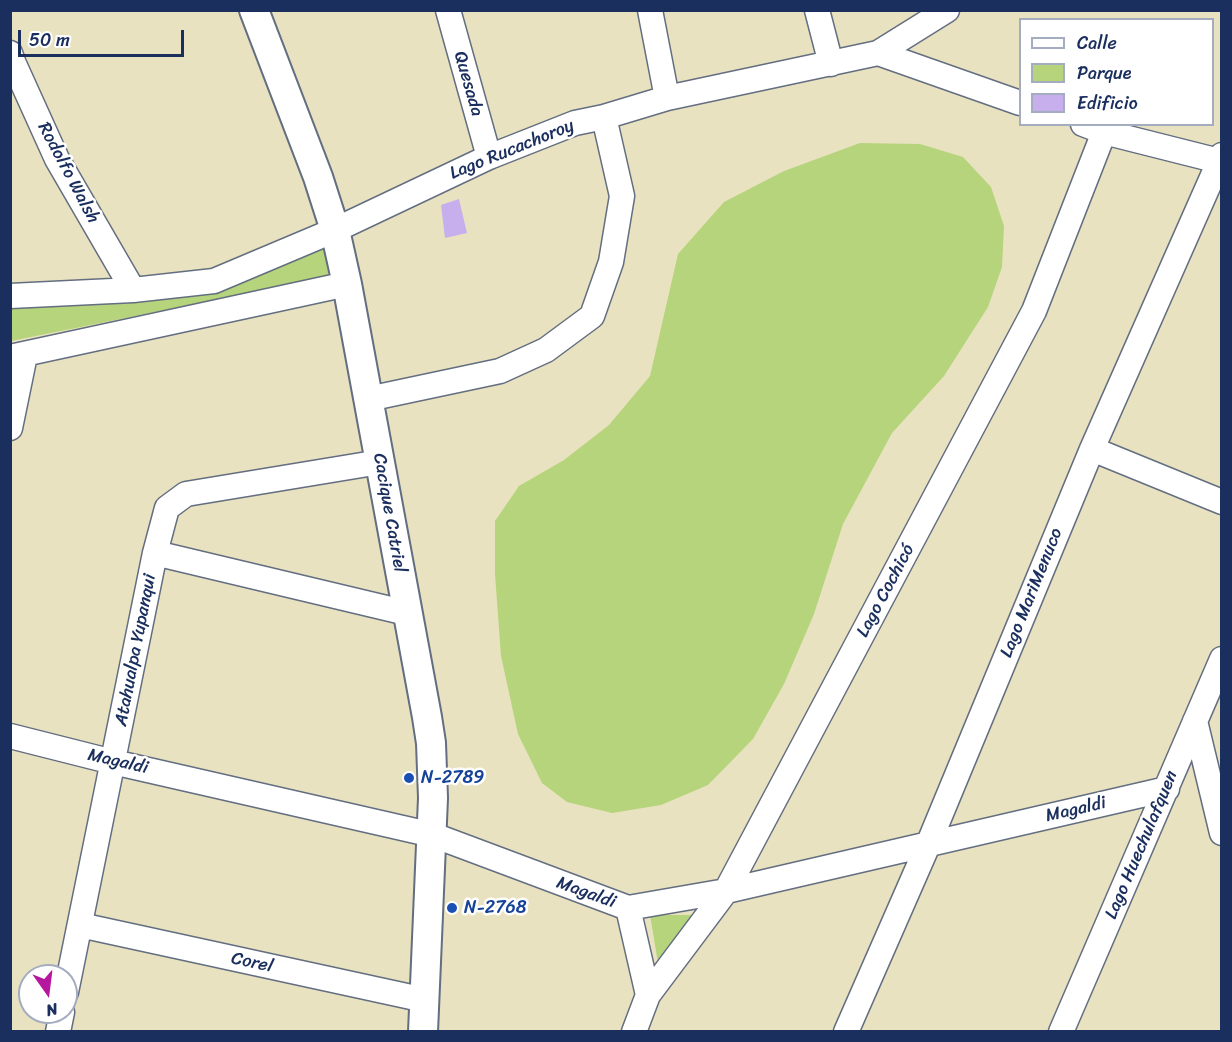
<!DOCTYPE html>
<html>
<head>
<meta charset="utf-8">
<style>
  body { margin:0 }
  #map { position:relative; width:1232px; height:1042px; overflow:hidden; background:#e9e2c0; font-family:Sriracha,sans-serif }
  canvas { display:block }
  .frame { position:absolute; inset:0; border:12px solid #1b2f5e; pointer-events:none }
  .legend { position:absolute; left:1019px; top:18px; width:195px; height:108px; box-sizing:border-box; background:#fff; border:2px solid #a4acbf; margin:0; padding:8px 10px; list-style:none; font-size:18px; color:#1b2f5e }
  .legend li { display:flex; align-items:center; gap:12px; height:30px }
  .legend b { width:30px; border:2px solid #a4acbf }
  .north { position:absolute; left:18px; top:964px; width:60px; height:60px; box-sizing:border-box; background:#fff; border:2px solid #a4acbf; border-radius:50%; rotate:166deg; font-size:16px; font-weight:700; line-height:24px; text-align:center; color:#1b2f5e }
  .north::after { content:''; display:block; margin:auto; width:21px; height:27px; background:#b5179e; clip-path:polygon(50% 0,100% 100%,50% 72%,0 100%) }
  .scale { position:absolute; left:18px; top:30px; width:166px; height:27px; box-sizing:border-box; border:3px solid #1b2f5e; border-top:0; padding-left:8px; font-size:18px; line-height:21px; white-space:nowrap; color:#1b2f5e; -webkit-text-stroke:4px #fff; paint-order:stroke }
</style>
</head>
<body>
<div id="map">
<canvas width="1232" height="1042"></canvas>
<div class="frame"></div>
<ul class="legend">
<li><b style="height:8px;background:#fff"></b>Calle</li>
<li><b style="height:16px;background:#b5d47b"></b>Parque</li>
<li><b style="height:16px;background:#c7aeec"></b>Edificio</li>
</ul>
<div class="north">N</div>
<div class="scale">50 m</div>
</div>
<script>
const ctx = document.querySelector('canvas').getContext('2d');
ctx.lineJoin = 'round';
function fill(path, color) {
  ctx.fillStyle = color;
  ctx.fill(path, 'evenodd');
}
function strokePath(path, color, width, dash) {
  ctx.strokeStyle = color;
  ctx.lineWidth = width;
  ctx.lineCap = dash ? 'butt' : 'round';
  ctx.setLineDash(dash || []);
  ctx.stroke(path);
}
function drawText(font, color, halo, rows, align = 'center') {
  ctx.font = font + ' Sriracha,sans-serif';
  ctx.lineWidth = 5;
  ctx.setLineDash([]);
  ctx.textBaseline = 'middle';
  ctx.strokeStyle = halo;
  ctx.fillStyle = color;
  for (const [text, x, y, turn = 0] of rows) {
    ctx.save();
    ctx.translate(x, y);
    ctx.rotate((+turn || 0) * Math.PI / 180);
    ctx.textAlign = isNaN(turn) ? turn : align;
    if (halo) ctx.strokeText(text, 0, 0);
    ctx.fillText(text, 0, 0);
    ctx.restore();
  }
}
fill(new Path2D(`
  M860,143L920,144L963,157L991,187L1004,226L1002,267L988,307L944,376L892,433L843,524L814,614L784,684L753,739L708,785L661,805L612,813L567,802L542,783L518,734L501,656L495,574V521L519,486L564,460L609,425L650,376L678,254L724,202L784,171Z
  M323,245L329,277L11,341V306L206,293Z
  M650,915H693L658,963Z`), '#b5d47b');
fill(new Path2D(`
  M459,199L467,233L445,238L441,205Z`), '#c7aeec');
const minor = new Path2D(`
  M448,10L489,157
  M650,10L667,98
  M817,10L831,64
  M10,53L14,64L57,159L133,290
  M878,53L947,10
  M1083,124L1104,132L1219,161
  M10,296L133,290L214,281L335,230L489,157L575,123L604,117L667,98L878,53L1020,103
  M10,357L347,284
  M368,399L500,371L546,350L592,316L611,262L622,196L604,117
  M10,428L25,355
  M1092,449L1222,502
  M155,553L407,613
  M1195,721L1222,833
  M10,736L113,762L433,835L628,908L726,891L1167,789
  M628,908L648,995
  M80,925L425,1000
  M66,992L155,553L167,508L186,494L380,462
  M58,1032L62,1012
  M634,1032L648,995L726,891L1034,311L1104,132
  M846,1032L928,845L1092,449L1222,155
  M1061,1032L1222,659`);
const tertiary = new Path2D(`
  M254,10L318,177L335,230L347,284L427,717L431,743L433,798L423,1032`);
strokePath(minor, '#636e80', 27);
strokePath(tertiary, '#636e80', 32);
strokePath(minor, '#fff', 24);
strokePath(tertiary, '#fff', 28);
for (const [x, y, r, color] of [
  [409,778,6,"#1a4fb4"],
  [452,908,6,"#1a4fb4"]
]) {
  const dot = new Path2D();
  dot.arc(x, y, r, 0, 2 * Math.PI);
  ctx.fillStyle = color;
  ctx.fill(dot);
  strokePath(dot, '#fff', 2);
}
drawText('18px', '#1b2f5e', '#fff', [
  ["Quesada",468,84,74],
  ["Lago Rucachoroy",512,150,-22],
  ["Rodolfo Walsh",68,173,62],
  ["Cacique Catriel",389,513,80],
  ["Lago Cochicó",886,591,-62],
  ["Lago MariMenuco",1032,593,-68],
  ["Atahualpa Yupanqui",136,650,-79],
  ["Magaldi",118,762,13],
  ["Magaldi",1076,810,-13],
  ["Lago Huechulafquen",1142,845,-67],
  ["Magaldi",586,893,20],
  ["Corel",252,963,12]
]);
drawText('18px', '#164399', '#fff', [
  ["N-2789",421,778],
  ["N-2768",464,908]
], 'left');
</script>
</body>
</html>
